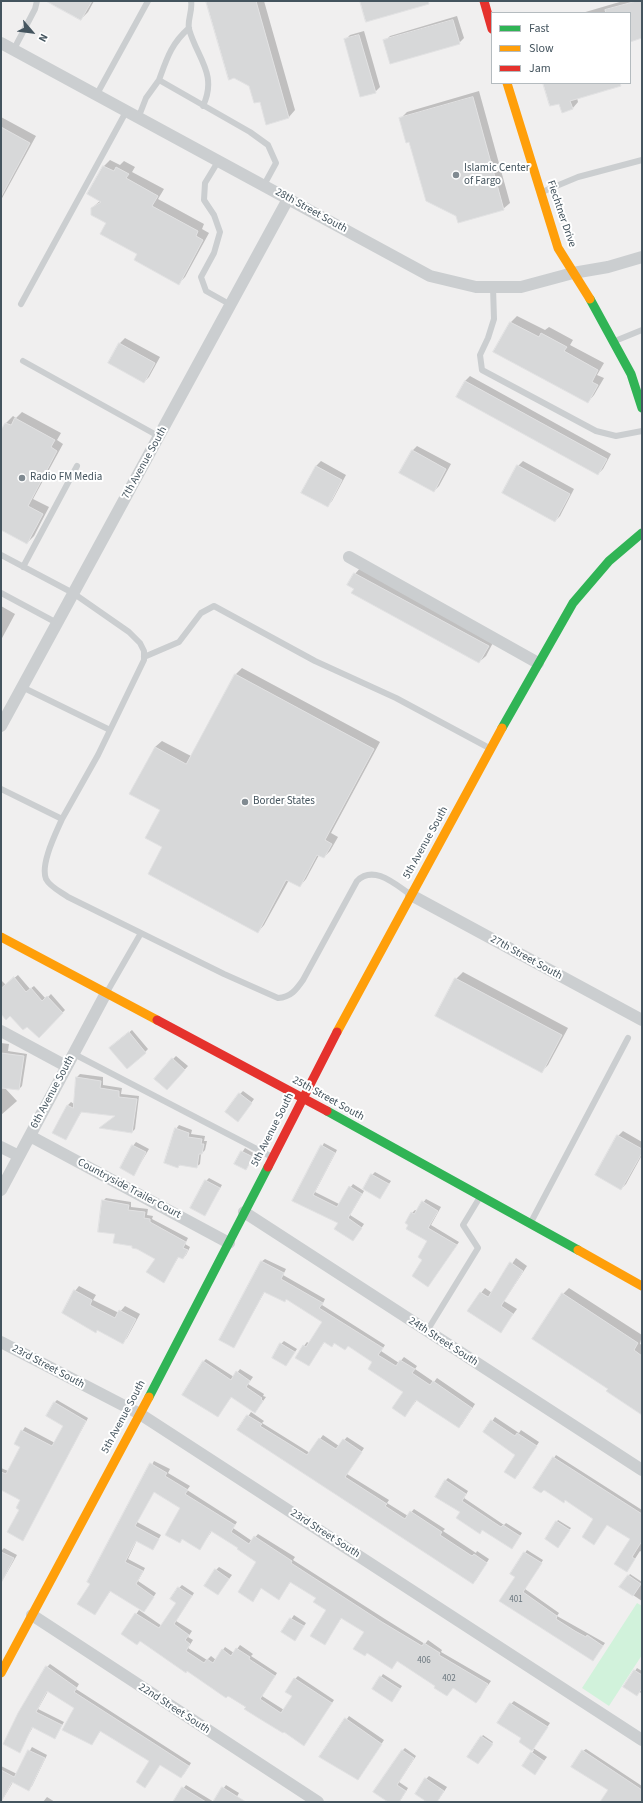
<!DOCTYPE html>
<html>
<head>
<meta charset="utf-8">
<style>
  body { margin:0 }
  #map { position:relative; width:643px; height:1803px; overflow:hidden; background:#f0efef; font-family:"Source Sans 3",sans-serif }
  canvas { display:block }
  .frame { position:absolute; inset:0; border:2px solid #44545e; pointer-events:none }
  .legend { position:absolute; left:491px; top:12px; width:140px; height:72px; box-sizing:border-box; background:#fff; border:1px solid #b4bbbf; margin:0; padding:5px 7px; list-style:none; font-size:12px; color:#44545e }
  .legend li { display:flex; align-items:center; gap:8px; height:20px }
  .legend b { width:20px; border:1px solid #b4bbbf }
  .north { position:absolute; left:12px; top:12px; width:40px; height:40px; -webkit-text-stroke:3px #fff; paint-order:stroke; rotate:118deg; font-size:11px; font-weight:700; line-height:16px; text-align:center; color:#44545e }
  .north::after { content:''; display:block; margin:auto; width:14px; height:18px; background:#44545e; clip-path:polygon(50% 0,100% 100%,50% 72%,0 100%) }
</style>
</head>
<body>
<div id="map">
<canvas width="643" height="1803"></canvas>
<div class="frame"></div>
<ul class="legend">
<li><b style="height:5px;background:#30b455"></b>Fast</li>
<li><b style="height:5px;background:#ff9f0a"></b>Slow</li>
<li><b style="height:5px;background:#e5322d"></b>Jam</li>
</ul>
<div class="north">N</div>
</div>
<script>
const ctx = document.querySelector('canvas').getContext('2d');
ctx.lineJoin = 'round';
function fill(path, color) {
  ctx.fillStyle = color;
  ctx.fill(path, 'evenodd');
}
function strokePath(path, color, width, dash) {
  ctx.strokeStyle = color;
  ctx.lineWidth = width;
  ctx.lineCap = dash ? 'butt' : 'round';
  ctx.setLineDash(dash || []);
  ctx.stroke(path);
}
function drawText(font, color, halo, rows, align = 'center') {
  ctx.font = font + ' "Source Sans 3",sans-serif';
  ctx.lineWidth = 4;
  ctx.setLineDash([]);
  ctx.textBaseline = 'middle';
  ctx.strokeStyle = halo;
  ctx.fillStyle = color;
  for (const [text, x, y, turn = 0] of rows) {
    ctx.save();
    ctx.translate(x, y);
    ctx.rotate((+turn || 0) * Math.PI / 180);
    ctx.textAlign = isNaN(turn) ? turn : align;
    if (halo) ctx.strokeText(text, 0, 0);
    ctx.fillText(text, 0, 0);
    ctx.restore();
  }
}
fill(new Path2D(`
  M637,1603L642,1606V1655L609,1706L582,1688Z`), '#d1f2db');
fill(new Path2D(`
  M48,1H94L88,12L81,19Z
  M207,1H264L295,110L289,117L261,100L250,86Z
  M623,1H642V37L630,41V13H582Z
  M457,16L464,38L459,43L385,41L390,36Z
  M364,31L380,87L375,92L345,40L350,35Z
  M543,83H616L577,98L578,102L572,109L560,103Z
  M479,91L510,203L503,209L410,141L400,119L407,112Z
  M1,117L36,136L1,200Z
  M110,160L120,165L124,161L135,167L132,172L164,189L158,199L204,224L202,229L209,233L185,277L179,283L139,254L92,208L101,200L89,194L104,166Z
  M517,316L545,330L549,327L573,340L570,345L604,363L597,375L604,378L594,395L588,402L495,351L511,322Z
  M125,338L160,357L149,377L144,382L109,363L120,343Z
  M470,376L611,454L603,469L598,474L465,381Z
  M22,412L61,433L57,440L63,444L33,499L49,507L34,536L27,543L1,529V432L6,423L13,416L16,418Z
  M417,446L451,464L439,486L434,491L412,451Z
  M321,461L346,475L332,501L327,506L302,492L316,466Z
  M523,461L574,489L560,516L555,521L518,466Z
  M361,567L495,639L486,656L479,662L355,588V574Z
  M1,606L15,614L1,640Z
  M242,668L380,742L331,833L338,837L330,851L324,857L319,855L306,879L300,886L289,880L264,925L258,932L163,847L161,810L131,793L155,747L162,741L191,756L236,674Z
  M463,972L568,1028L548,1065L542,1071L437,1015L456,979Z
  M18,975L30,989L34,986L46,999L51,994L65,1010L39,1037L27,1025L10,1015L1,1013V980L6,985Z
  M132,1030L148,1049L145,1052L114,1045Z
  M1,1043L9,1044L8,1051L27,1054L22,1086L19,1089L4,1087L17,1101L1,1115Z
  M176,1056L188,1066L170,1086L173,1059Z
  M80,1074L103,1077V1085L122,1088L121,1094L139,1096L135,1129L132,1132L116,1115L82,1111L65,1139L68,1105L71,1102L74,1104L77,1077Z
  M243,1091L254,1099L241,1117L240,1094Z
  M179,1125L192,1130L191,1134L205,1136L204,1141H207L205,1150L201,1154L200,1164L196,1167L181,1164L178,1167L176,1129Z
  M623,1131L642,1142V1155L626,1184L621,1189L618,1136Z
  M136,1142L149,1149L134,1174L133,1146Z
  M324,1143L337,1150L315,1192L339,1204L353,1184L364,1191L350,1215L364,1224L353,1240L339,1223L294,1200Z
  M245,1148L255,1154L245,1169L235,1163Z
  M375,1172L391,1181L380,1197L372,1175Z
  M209,1178L222,1185L204,1215L206,1181Z
  M106,1198L131,1202V1207L148,1209L147,1215L153,1216L152,1219L188,1238L185,1244L190,1247L186,1255L183,1258L179,1256L164,1282L157,1258L133,1246L116,1233L103,1201Z
  M426,1199L441,1207L431,1225L459,1242L428,1286L424,1259L428,1241L412,1213L415,1210L417,1211Z
  M516,1258L527,1266L504,1301L517,1309L500,1332L481,1293L485,1288L492,1293Z
  M265,1259L286,1269L283,1275L325,1299L322,1305L385,1345L381,1351L399,1363L404,1357L417,1366L415,1369L434,1382L437,1378L475,1404L462,1424L459,1427L417,1400L405,1415V1391L374,1362L349,1345L345,1349L335,1342L332,1346L325,1341L309,1365L304,1346L307,1342L310,1344L324,1322L287,1299L285,1301L265,1291L234,1347L261,1262Z
  M79,1286L96,1295L93,1300L119,1313L125,1306L140,1314L127,1338L122,1343L98,1330L96,1331L75,1291Z
  M569,1288L642,1335L640,1344L642,1345V1414L609,1388L563,1294Z
  M284,1341L297,1349L286,1365L281,1344Z
  M206,1359L234,1377L240,1369L253,1377L248,1384L264,1394L263,1396L266,1397L255,1412L232,1396L218,1416L203,1362Z
  M57,1400L88,1418L23,1539L20,1509L21,1500L1,1489V1468L8,1471L22,1447L15,1443L25,1427L55,1443L65,1425L54,1403Z
  M251,1412L264,1421L262,1423L310,1453L323,1435L339,1446L347,1437L364,1448L347,1474L389,1500L387,1503L408,1516L414,1509L445,1529L443,1531L476,1553L477,1551L489,1559L476,1580L473,1583L239,1430Z
  M495,1417L519,1433L521,1430L539,1442L518,1475L516,1454L485,1432Z
  M556,1455L642,1510V1552L640,1551L629,1568L631,1539L608,1524L595,1518L554,1458Z
  M154,1461L170,1469L168,1473L190,1486L187,1490L237,1522L233,1528L252,1541L258,1534L295,1557L293,1560L385,1619L425,1644L428,1640L442,1650L441,1652L491,1681L478,1699L453,1687L447,1695L437,1685L398,1660L392,1668L365,1632L342,1617L325,1643L327,1610L317,1598L291,1581L279,1599L261,1588L256,1597L258,1561L240,1547L212,1531L200,1548L181,1508L154,1491L137,1522L161,1535L153,1549L137,1540L128,1559L145,1568L138,1581L156,1593L147,1607L111,1590L97,1611L92,1583Z
  M448,1478L468,1491L464,1498L504,1525L506,1523L522,1533L514,1545L461,1512L445,1481Z
  M558,1520L571,1528L559,1545L546,1538Z
  M4,1548L17,1555L1,1583V1551Z
  M527,1550L543,1560L525,1589L559,1613L557,1616L605,1643L593,1660L500,1601L516,1577L511,1574Z
  M219,1567L232,1575L218,1594L216,1570Z
  M630,1574L642,1582V1601L621,1587Z
  M182,1585L194,1593L176,1621L192,1631L188,1637L193,1640L188,1648L207,1660L211,1656L216,1660L225,1647L234,1653L240,1645L253,1654L251,1656L277,1673L262,1696L284,1710L294,1696L295,1679L298,1676L334,1700L304,1744L140,1640L123,1634L139,1610L162,1626L177,1603L179,1588Z
  M294,1615L306,1623L295,1639L283,1632Z
  M50,1664L79,1684L76,1689L191,1763L184,1774L181,1777L101,1730L92,1744L75,1707L48,1691L38,1709L64,1722L55,1737L33,1727L19,1751L47,1667Z
  M637,1668L642,1671V1693L624,1687Z
  M383,1674L402,1686L394,1698L381,1677Z
  M514,1701L550,1723L533,1748L547,1757L535,1773L532,1753L534,1750L520,1741L522,1738L511,1704Z
  M349,1716L384,1740L358,1779L321,1757Z
  M483,1735L493,1742L479,1762L468,1757Z
  M32,1747L47,1755L32,1786L29,1789L13,1782L1,1802V1766L17,1774Z
  M405,1748L416,1756L399,1782L408,1788L400,1801L396,1802L390,1798L402,1751Z
  M586,1749L642,1786V1802H601L609,1790L583,1751Z
  M429,1776L447,1787L437,1802H424L426,1779Z
  M186,1785L214,1802H174Z
  M226,1785L239,1793L234,1802H214Z
  M47,1797L55,1802H43Z`), '#0003');
const building = new Path2D(`
  M46,1H92L81,20Z
  M206,1H256L289,118L266,125L260,102L254,103L249,86L234,78L229,80Z
  M360,1H428L429,4L366,22Z
  M637,1H642V38L630,42V13H606L605,10Z
  M453,20L460,44L390,64L383,40Z
  M359,35L376,93L360,97L344,39Z
  M543,83H620L621,86L570,101L573,109L562,113L559,104L550,106Z
  M473,97L504,210L458,223L456,216L426,201L409,142L406,143L399,118Z
  M1,127L30,143L1,197Z
  M103,166L114,171L116,167L129,174L126,178L158,196L152,206L198,231L196,236L203,240L179,285L134,260L137,254L100,234L106,223L91,215V208L101,202L87,194Z
  M510,322L539,337L541,333L567,347L564,351L598,370L592,382L598,385L588,403L493,352Z
  M119,343L155,363L144,383L108,363Z
  M465,381L607,459L598,475L456,397Z
  M15,418L55,440L51,447L57,451L28,506L43,514L27,544L1,530V430L5,423L11,425Z
  M412,450L446,469L434,492L399,473Z
  M517,465L570,494L555,522L502,493Z
  M316,466L342,480L328,507L301,493Z
  M354,573L489,646L479,663L351,593L354,589L347,585Z
  M235,674L374,749L325,840L332,844L324,858L317,855L300,887L286,880L258,933L148,874L162,847L145,838L160,810L129,794L155,747L186,764Z
  M14,977L26,992L31,988L42,1001L47,996L63,1013L39,1038L27,1027L23,1030L10,1016L6,1020L1,1014V989Z
  M455,978L562,1035L542,1073L435,1016Z
  M129,1032L146,1053L127,1069L109,1048Z
  M1,1053L24,1056L19,1090L1,1088Z
  M172,1058L185,1070L167,1090L154,1079Z
  M76,1077L101,1081L100,1088L119,1091V1097L137,1099L132,1133L99,1128L115,1116L81,1112L66,1140L52,1133L67,1105L73,1108Z
  M239,1093L252,1103L238,1122L225,1112Z
  M175,1128L189,1133L188,1137L202,1139L201,1144H204L202,1154H199L197,1168L179,1165L178,1168L164,1163Z
  M617,1135L642,1149V1153L621,1190L595,1175Z
  M132,1145L146,1152L134,1176L120,1168Z
  M321,1145L335,1153L313,1195L337,1207L349,1186L362,1194L348,1218L362,1228L353,1241L334,1229L338,1223L292,1201Z
  M241,1151L253,1157L246,1170L234,1164Z
  M371,1174L389,1184L380,1199L363,1189Z
  M205,1180L220,1188L205,1216L190,1208Z
  M102,1200L129,1205L128,1210L145,1212L144,1218L150,1219V1222L186,1242L183,1248L188,1250L183,1259L178,1257L164,1283L146,1272L155,1259L137,1249L132,1248V1246L113,1243L115,1234L98,1232Z
  M422,1201L438,1211L428,1228L457,1245L428,1287L412,1276L422,1260L418,1257L427,1241L406,1229L408,1225L405,1223L411,1212L414,1214Z
  M261,1261L284,1273L281,1279L323,1303L319,1308L383,1348L378,1355L396,1366L400,1360L415,1369L412,1373L430,1385L433,1381L472,1408L459,1428L416,1400L405,1417L392,1408L403,1392L368,1369L372,1362L348,1346L345,1350L334,1343L332,1347L324,1342L309,1366L295,1358L303,1345L306,1347L322,1322L286,1299L285,1302L264,1292L234,1348L219,1340Z
  M510,1262L523,1271L501,1306L513,1314L501,1333L467,1311L480,1292L488,1297Z
  M74,1290L92,1300L90,1305L115,1318L119,1310L136,1319L123,1344L97,1330L96,1333L62,1313Z
  M562,1293L638,1343L634,1350L642,1356V1415L606,1391L608,1389L532,1339Z
  M280,1343L295,1352L286,1366L272,1358Z
  M203,1361L231,1380L236,1371L250,1381L246,1387L262,1398L261,1399L263,1401L255,1413L231,1397L218,1417L182,1395Z
  M54,1402L86,1421L23,1541L7,1532L19,1510L16,1508L20,1500L1,1490V1472L6,1474L20,1447L14,1444L21,1430L52,1446L63,1426L46,1416Z
  M247,1415L262,1424L260,1426L307,1455L319,1438L336,1449L343,1439L362,1452L345,1477L387,1504L385,1506L405,1519L410,1511L442,1532L440,1535L472,1556L474,1554L487,1563L473,1584L237,1430Z
  M491,1420L515,1436L517,1433L537,1446L515,1479L504,1472L515,1455L483,1432Z
  M553,1457L642,1514V1541L632,1557L635,1559L627,1572L614,1564L630,1539L607,1525L594,1545L582,1537L593,1519L565,1500L564,1503L544,1490L541,1493L533,1488Z
  M150,1463L167,1473L165,1476L188,1490L185,1494L235,1525L231,1532L249,1544L254,1536L292,1561L291,1563L382,1622L422,1646L424,1643L440,1653L439,1655L488,1684L480,1698L476,1703L453,1688L447,1696L434,1688L435,1686L397,1661L392,1669L367,1653L365,1656L353,1649L364,1632L341,1618L325,1645L310,1636L326,1610L313,1602L316,1598L290,1582L279,1600L261,1588L253,1602L238,1592L256,1562L237,1549L238,1548L211,1531L200,1550L182,1539L180,1543L165,1535L180,1508L154,1492L135,1526L159,1539L153,1550L136,1541L125,1562L143,1571L136,1584L154,1597L144,1612L110,1591L95,1615L77,1604L90,1584L87,1582Z
  M445,1480L466,1494L462,1501L501,1527L503,1525L520,1536L512,1549L482,1530L480,1534L456,1518L460,1512L435,1497Z
  M556,1521L570,1530L558,1548L545,1539Z
  M1,1552L14,1558L1,1583Z
  M524,1552L542,1563L523,1592L557,1616L556,1619L575,1631L586,1637L587,1635L603,1646L593,1661L499,1601L515,1577L510,1574Z
  M215,1569L229,1579L218,1595L204,1586Z
  M628,1575L641,1584L633,1596L619,1587Z
  M178,1587L192,1596L174,1624L189,1635L185,1640L190,1644L186,1651L204,1663L207,1659L213,1663L222,1649L231,1656L236,1648L250,1657L249,1659L275,1676L260,1699L281,1713L292,1696L285,1692L294,1678L332,1703L304,1746L284,1732L283,1733L260,1719L244,1709L246,1707L228,1696L226,1698L187,1671L186,1673L140,1641L137,1645L121,1634L135,1613L159,1628L176,1603L170,1599Z
  M290,1618L304,1626L295,1641L281,1632Z
  M46,1666L77,1688L74,1692L189,1766L181,1778L160,1765L145,1788L136,1782L149,1761L100,1731L92,1745L62,1730L74,1708L47,1691L36,1712L62,1725L55,1739L32,1727L20,1753L3,1744L18,1713Z
  M634,1670L642,1675V1688L637,1696L623,1687Z
  M380,1676L400,1689L392,1702L372,1689Z
  M510,1703L548,1727L532,1751L519,1742L521,1738L497,1723Z
  M345,1718L382,1744L358,1780L319,1757Z
  M481,1736L493,1744L478,1764L467,1757Z
  M28,1750L45,1758L29,1791L12,1782L1,1802V1770L14,1777Z
  M402,1750L414,1758L397,1785L406,1791L399,1802H388L373,1792Z
  M582,1750L642,1790V1802H600L608,1790L571,1767Z
  M531,1752L544,1761L535,1775L522,1766Z
  M425,1778L444,1791L437,1802H427L415,1794Z
  M182,1787L206,1802H173Z
  M222,1787L246,1802H213Z`);
fill(building, '#d7d8d9');
strokePath(building, '#e1e1e2', 1);
strokePath(new Path2D(`
  M191,1C193,10 187,20 189,29C197,58 218,74 203,106
  M14,49L35,9L37,1
  M159,80C167,58 171,44 189,28
  M97,94L148,1
  M139,116L146,98L159,80L250,132L268,145L276,163L264,185
  M219,160L205,183L204,200L214,215L220,232L214,253L201,277L206,291L231,305
  M542,192L578,177L642,160
  M493,287L494,319L488,338L480,355L482,370L596,431L616,436L642,431
  M21,304L127,110
  M615,341L642,330
  M23,361L160,437
  M1,555L73,593L129,632L140,643L144,651V660L98,755L62,819L1,789
  M23,567L77,466
  M1,593L57,623
  M144,657L179,642L201,613L214,606L315,661L396,698L491,749
  M22,687L110,730
  M62,819C56,833 40,864 46,879C50,887 61,892 68,897L224,974L278,998C291,997 296,990 303,980L357,881C374,864 396,885 411,895
  M107,992L141,933
  M74,1054L272,1157
  M530,1224L628,1038
  M427,1331L478,1248L463,1225L480,1197`), '#cbced0', 6);
strokePath(new Path2D(`
  M1,43L430,276L476,287H521L573,273L608,267L642,257
  M349,557L538,663
  M1,726L288,199
  M411,895L642,1020
  M1,1031L66,1066
  M30,1136L229,1243
  M1,1147L19,1156
  M1,1190L106,993
  M244,1212L642,1470
  M1,1342L140,1414L642,1740
  M32,1615L318,1802`), '#cbced0', 12);
strokePath(new Path2D(`
  M590,299L631,374L642,408
  M502,728L573,603L609,561L642,533
  M327,1111L578,1250
  M149,1397L268,1167`), '#30b455', 9);
strokePath(new Path2D(`
  M507,83L558,248L590,299
  M1,937L157,1020
  M337,1032L502,728
  M578,1250L642,1286
  M1,1673L149,1397`), '#ff9f0a', 9);
strokePath(new Path2D(`
  M484,1L492,29
  M157,1020L327,1111
  M268,1167L337,1032`), '#e5322d', 9);
for (const [x, y, r, color] of [
  [456,175,4,"#808a91"],
  [22,478,4,"#808a91"],
  [245,802,4,"#808a91"]
]) {
  const dot = new Path2D();
  dot.arc(x, y, r, 0, 2 * Math.PI);
  ctx.fillStyle = color;
  ctx.fill(dot);
  strokePath(dot, '#fff', 1.5);
}
drawText('9px', '#6a767e', null, [
  ["401",516,1600],
  ["406",424,1661],
  ["402",449,1679]
]);
drawText('11px', '#44545e', '#fff', [
  ["Islamic Center",464,169],
  ["of Fargo",464,182],
  ["Radio FM Media",30,478],
  ["Border States",253,802]
], 'left');
drawText('11px', '#44545e', '#fff', [
  ["28th Street South",311,211,29],
  ["Fiechtner Drive",561,214,71],
  ["7th Avenue South",145,463,-61],
  ["5th Avenue South",426,843,-61],
  ["27th Street South",526,958,29],
  ["6th Avenue South",53,1092,-62],
  ["25th Street South",328,1099,29],
  ["5th Avenue South",273,1130,-63],
  ["Countryside Trailer Court",129,1189,28],
  ["24th Street South",443,1342,33],
  ["23rd Street South",48,1367,28],
  ["5th Avenue South",124,1417,-62],
  ["23rd Street South",325,1534,33],
  ["22nd Street South",174,1709,33]
]);
</script>
</body>
</html>
